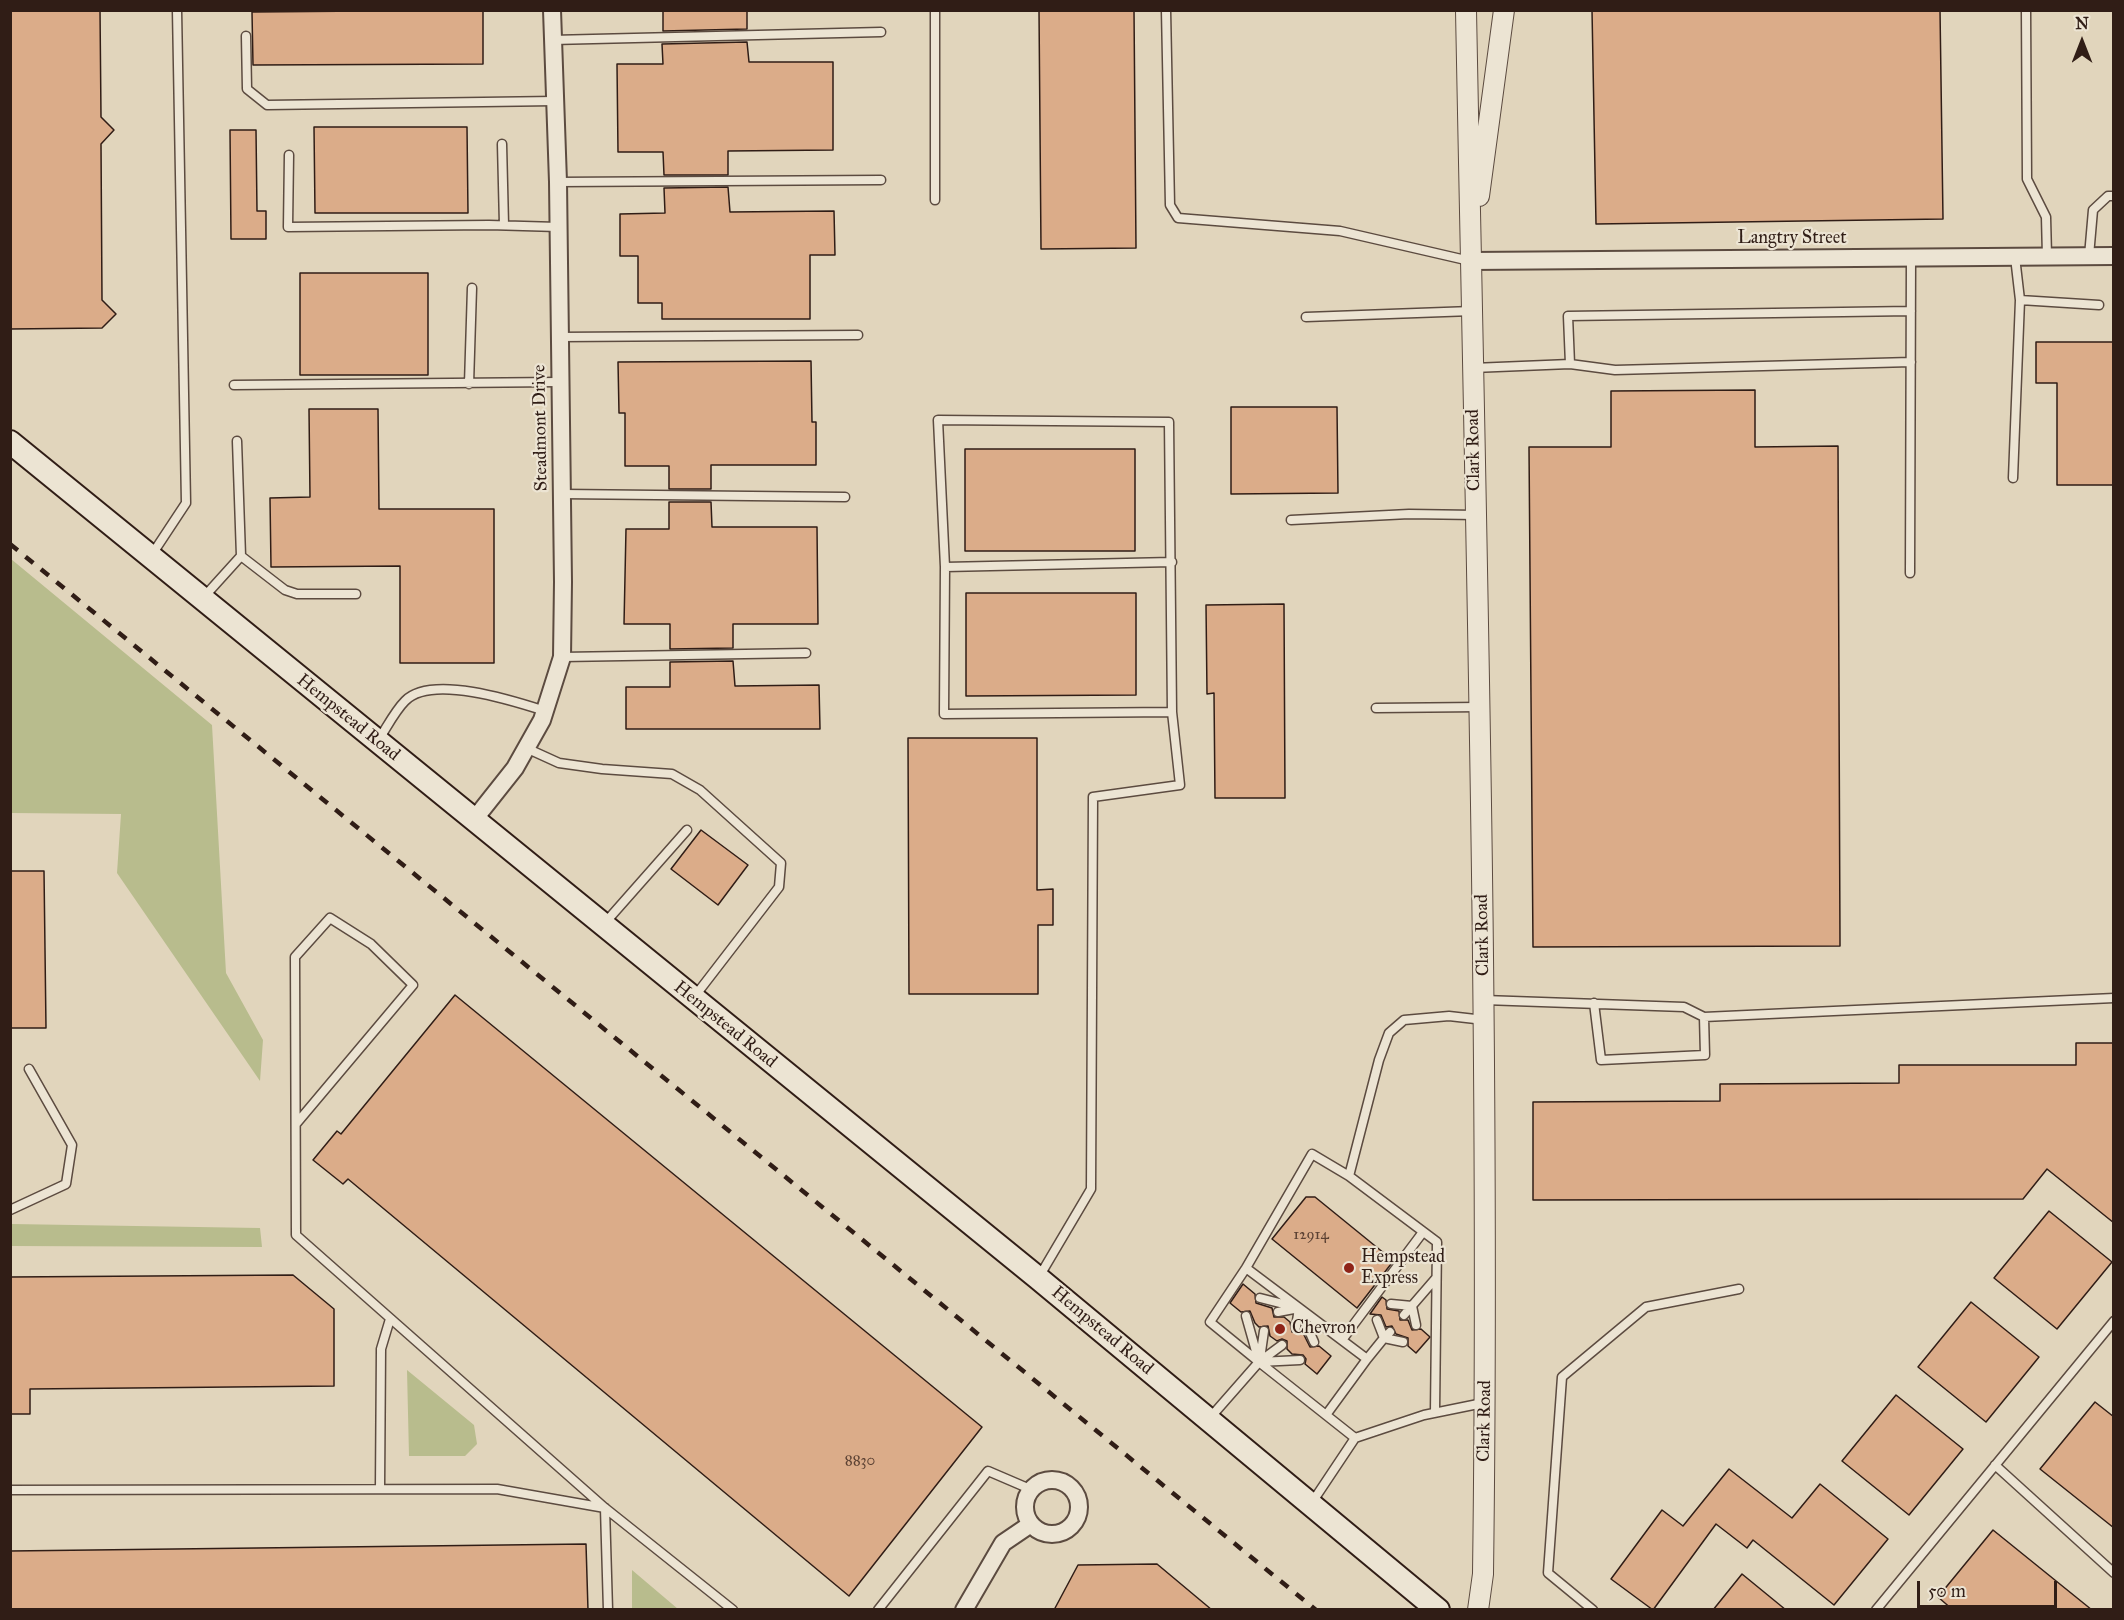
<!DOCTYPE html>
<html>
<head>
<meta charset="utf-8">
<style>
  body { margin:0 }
  #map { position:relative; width:2124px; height:1620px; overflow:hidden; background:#e1d5bc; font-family:"IM FELL Great Primer",serif }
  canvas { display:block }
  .frame { position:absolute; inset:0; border:12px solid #301d16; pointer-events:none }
  .north { position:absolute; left:2052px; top:12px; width:60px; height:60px; -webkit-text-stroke:4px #ece4d3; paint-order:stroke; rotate:0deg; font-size:16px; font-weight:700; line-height:24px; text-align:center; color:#301d16 }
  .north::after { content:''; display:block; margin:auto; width:21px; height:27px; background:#301d16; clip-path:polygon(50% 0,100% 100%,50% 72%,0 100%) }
  .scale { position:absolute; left:1917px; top:1581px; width:140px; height:27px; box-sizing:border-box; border:3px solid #301d16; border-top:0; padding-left:8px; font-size:18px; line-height:21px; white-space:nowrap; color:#301d16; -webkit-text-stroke:4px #ece4d3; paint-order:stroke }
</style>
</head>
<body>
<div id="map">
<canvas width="2124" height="1620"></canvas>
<div class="frame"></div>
<div class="north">N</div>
<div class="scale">50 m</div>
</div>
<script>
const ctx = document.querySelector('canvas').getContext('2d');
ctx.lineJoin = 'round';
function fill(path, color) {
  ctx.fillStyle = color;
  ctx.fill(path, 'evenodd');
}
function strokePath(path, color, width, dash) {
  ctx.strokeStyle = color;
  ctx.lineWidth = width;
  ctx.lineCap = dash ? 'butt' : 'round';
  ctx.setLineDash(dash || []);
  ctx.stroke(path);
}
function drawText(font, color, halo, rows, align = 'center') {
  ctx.font = font + ' "IM FELL Great Primer",serif';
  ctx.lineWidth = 4.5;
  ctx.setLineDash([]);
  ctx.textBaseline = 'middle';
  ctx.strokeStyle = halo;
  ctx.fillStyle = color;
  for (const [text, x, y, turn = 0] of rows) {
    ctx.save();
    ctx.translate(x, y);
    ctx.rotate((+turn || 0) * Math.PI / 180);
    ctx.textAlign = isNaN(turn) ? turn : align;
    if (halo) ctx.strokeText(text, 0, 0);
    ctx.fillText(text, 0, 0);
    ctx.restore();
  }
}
fill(new Path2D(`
  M11,559L212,725L226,973L263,1040L260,1081L117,873L121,814L11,813Z
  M11,1224L260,1228L262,1247L11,1246Z
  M407,1370L474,1425L477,1444L465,1456H409Z
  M632,1570L678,1609H632Z`), '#b8bc8d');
const building = new Path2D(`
  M10,10H100L101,117L114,130L101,144L102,300L116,314L102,328L10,329Z
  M483,10V64L253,65L252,12Z
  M663,10H747V29L663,31Z
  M1039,10H1134L1136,248L1041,249Z
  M1592,10H1940L1943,219L1596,224Z
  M747,42L749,62H833V150L728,151V175H664L663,152H618L617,64H663L662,44Z
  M314,127H467L468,213H315Z
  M230,130H256L257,211H266V239H231Z
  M728,187L730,212L834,211L835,255H810V319H662V303H638V256H620V214L665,213L664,188Z
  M300,273H428V375H300Z
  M2036,342H2114V485H2057V383H2036Z
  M811,361L812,422H816V465H711V489H669V466H625V413H619L618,362Z
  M1755,390V447L1838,446L1840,946L1533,947L1529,447H1611V391Z
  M1231,407H1337L1338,493L1231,494Z
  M309,409H378L379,509H494V663H400V566L271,567L270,498L310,497Z
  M965,449H1135V551H965Z
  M669,502H711L712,527H817L818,624H733V648L670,649V624H624L626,529H669Z
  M966,593H1136V695L966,696Z
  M1284,604L1285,798H1215L1214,693L1207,694L1206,605Z
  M733,661L735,686L819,685L820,729H626V687H670V662Z
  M908,738H1037V890L1053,889V925H1038V994H909Z
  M701,830L748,865L718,905L671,869Z
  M10,871H44L46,1028H10Z
  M455,995L982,1427L849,1596L348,1179L343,1184L313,1160L337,1131L341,1134Z
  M2076,1043H2114V1223L2047,1169L2023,1199L1533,1200V1102L1720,1101V1084L1899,1083V1065H2076Z
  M1306,1197H1315L1390,1258L1391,1264L1357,1308L1272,1239Z
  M2049,1211L2112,1262L2057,1329L1994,1278Z
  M293,1275L334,1309V1386L30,1389V1414H10V1277Z
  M1243,1284L1255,1294L1256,1303L1272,1308L1274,1317H1284L1290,1322L1292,1332L1303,1333L1310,1347L1319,1346L1331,1356L1317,1374L1305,1364L1306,1359L1303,1355L1292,1354L1287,1349V1341L1282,1339L1277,1341L1270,1336L1268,1326L1259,1327L1255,1323L1250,1311L1241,1312L1230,1303Z
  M1382,1297L1386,1300L1387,1309L1399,1311L1400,1320H1408L1412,1330L1421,1329L1430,1337L1416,1353L1408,1346V1338L1396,1334L1392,1326L1386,1327L1381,1315L1370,1314Z
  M1971,1302L2039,1357L1986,1422L1918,1367Z
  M1896,1395L1963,1449L1909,1515L1842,1461Z
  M2095,1402L2114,1417V1528L2040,1469Z
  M1729,1469L1792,1518L1820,1484L1888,1539L1834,1605L1753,1540L1747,1548L1716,1524L1653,1610L1611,1579L1662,1510L1683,1526Z
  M1993,1530L2092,1610H1953L1938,1597Z
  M586,1544L588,1610H10V1551Z
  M1157,1564L1212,1610H1054L1078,1565Z
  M1742,1574L1786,1610H1713Z`);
fill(building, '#dbac89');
strokePath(building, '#301d16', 1.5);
const service = new Path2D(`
  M935,10V200
  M1166,10L1170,205L1178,218L1340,231L1470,261
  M2026,10L2027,179L2046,217L2047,256
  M246,36L247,89L267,105L555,101
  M552,40L881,32
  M502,144L504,225
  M289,155L288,227L489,225L558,227
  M558,182L881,180
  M2089,256L2093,210L2108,196H2114
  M2020,300L2099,305
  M1306,317L1472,311
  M559,337L858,335
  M1570,364L1615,370L1911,362
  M1473,368L1570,364L1568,316L1911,311
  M469,384L472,288
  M234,385L559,382
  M2013,478L2020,300L2015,257
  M562,494L845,497
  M1291,520L1409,514L1476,515
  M151,556L186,503L177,10
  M241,556L285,590L297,594H356
  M945,567L1172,562
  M1910,573L1911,257
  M203,598L241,556L237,441
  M562,657L806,653
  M1376,708L1481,707
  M379,739C387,727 395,711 405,701C431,674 514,701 545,711
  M526,748L559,763L602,769L672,774L700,790L781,863L779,887L695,996
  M604,924L687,830
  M1484,1000L1684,1007L1704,1017L2114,998
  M1594,1003L1601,1060L1705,1055L1704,1017
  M296,1124L413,985L371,944L330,918L295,957L296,1235L605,1508L733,1610
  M1349,1176L1379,1060L1389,1033L1404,1020L1449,1016L1484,1020
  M10,1210L66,1184L72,1145L29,1069
  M1246,1268L1367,1359L1384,1338L1377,1320
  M1039,1277L1091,1189L1093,797L1180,785L1172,712L1169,422L938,420L945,567L944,714L1172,712
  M1260,1298L1299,1308L1314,1342
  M1391,1304L1412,1306
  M1412,1306L1416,1325
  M1278,1312L1299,1308L1296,1327
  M1404,1315L1436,1278
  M1246,1316L1259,1362L1300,1360
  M1390,1332L1384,1338L1403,1342
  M1342,1340L1423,1232
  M1260,1359L1264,1331
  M1259,1362L1210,1322L1246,1268L1312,1154L1349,1176L1437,1242L1435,1412
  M1259,1362L1282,1345
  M1326,1415L1367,1359
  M1209,1419L1259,1362L1355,1438
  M1995,1465L2114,1573
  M380,1488L381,1349L390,1319
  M10,1490L497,1489L605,1508L608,1610
  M1311,1504L1355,1438L1424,1415L1483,1403
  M878,1610L988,1471L1030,1489
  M1593,1610L1548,1573L1562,1377L1646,1307L1739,1289
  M1876,1610L2114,1321`);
const minor = new Path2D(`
  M1471,261L2114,256
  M473,821L515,768L542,720L562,657L563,582L558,182L552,10
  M1025 1507a27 27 0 1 1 54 0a27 27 0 1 1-54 0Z
  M964,1610L1003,1543L1031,1524`);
const tertiary = new Path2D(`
  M1466,10C1476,532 1490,1053 1483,1574L1478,1610
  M1479,196L1504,10`);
const secondary = new Path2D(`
  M10,442L1038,1278L1438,1610`);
strokePath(service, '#5c4b40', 11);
strokePath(minor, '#5c4b40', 20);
strokePath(tertiary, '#5c4b40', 22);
strokePath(secondary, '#301d16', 26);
strokePath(service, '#ece4d3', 8);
strokePath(minor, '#ece4d3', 16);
strokePath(tertiary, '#ece4d3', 20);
strokePath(secondary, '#ece4d3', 22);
strokePath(new Path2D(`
  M10,544L1316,1610`), '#301d16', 4.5, [10, 10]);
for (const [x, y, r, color] of [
  [1349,1268,6,"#8f2418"],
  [1280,1329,6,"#8f2418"]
]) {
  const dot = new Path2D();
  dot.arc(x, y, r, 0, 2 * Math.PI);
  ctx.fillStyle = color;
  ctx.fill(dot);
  strokePath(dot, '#ece4d3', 2);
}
drawText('15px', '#5b4133', null, [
  ["12914",1311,1235],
  ["8830",860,1461]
]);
drawText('18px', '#301d16', '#ece4d3', [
  ["Langtry Street",1792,239],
  ["Steadmont Drive",541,428,-91],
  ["Clark Road",1474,450,-91],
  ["Hempstead Road",348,718,39],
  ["Clark Road",1483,935,-91],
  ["Hempstead Road",725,1025,39],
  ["Hempstead Road",1102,1331,40],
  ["Clark Road",1485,1421,-89]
]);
drawText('18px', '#301d16', '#ece4d3', [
  ["Hempstead",1361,1258],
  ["Express",1361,1279],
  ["Chevron",1292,1329]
], 'left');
</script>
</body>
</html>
